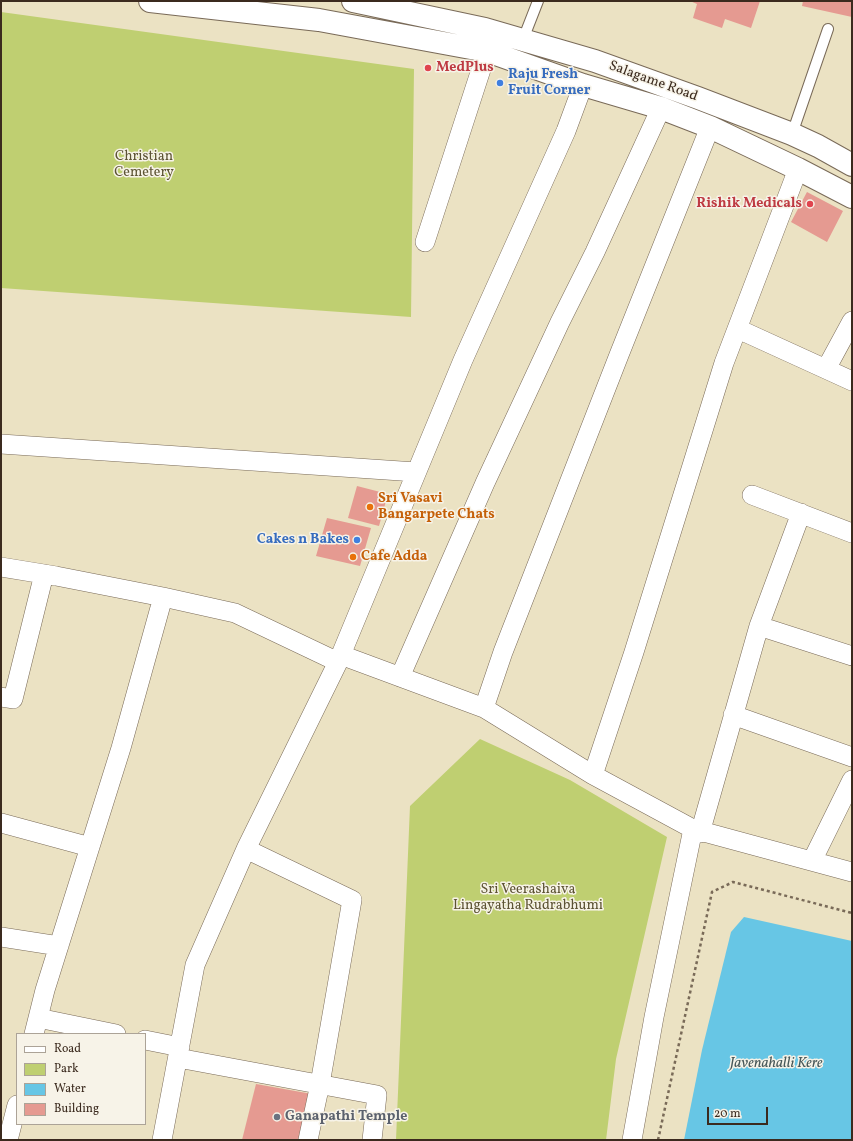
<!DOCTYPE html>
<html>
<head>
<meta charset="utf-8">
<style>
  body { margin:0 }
  #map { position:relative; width:853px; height:1141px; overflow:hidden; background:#ebe2c3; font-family:Vollkorn,serif }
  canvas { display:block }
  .frame { position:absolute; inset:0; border:2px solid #3b2a1e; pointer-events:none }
  .legend { position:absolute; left:16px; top:1033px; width:130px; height:92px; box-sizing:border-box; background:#f7f3e8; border:1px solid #aca397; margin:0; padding:5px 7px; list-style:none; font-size:12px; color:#3b2a1e }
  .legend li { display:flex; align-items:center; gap:8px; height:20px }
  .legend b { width:20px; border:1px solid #aca397 }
  .scale { position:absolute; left:707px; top:1107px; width:61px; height:18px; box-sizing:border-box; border:2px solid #3b2a1e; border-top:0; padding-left:5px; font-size:12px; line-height:14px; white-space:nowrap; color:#3b2a1e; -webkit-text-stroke:3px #f7f3e8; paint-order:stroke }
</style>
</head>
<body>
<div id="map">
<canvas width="853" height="1141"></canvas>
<div class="frame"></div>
<ul class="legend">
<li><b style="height:5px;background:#fff"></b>Road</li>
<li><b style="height:11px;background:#bfcf71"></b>Park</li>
<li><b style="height:11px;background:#67c6e5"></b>Water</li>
<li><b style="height:11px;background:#e59a91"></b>Building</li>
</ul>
<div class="scale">20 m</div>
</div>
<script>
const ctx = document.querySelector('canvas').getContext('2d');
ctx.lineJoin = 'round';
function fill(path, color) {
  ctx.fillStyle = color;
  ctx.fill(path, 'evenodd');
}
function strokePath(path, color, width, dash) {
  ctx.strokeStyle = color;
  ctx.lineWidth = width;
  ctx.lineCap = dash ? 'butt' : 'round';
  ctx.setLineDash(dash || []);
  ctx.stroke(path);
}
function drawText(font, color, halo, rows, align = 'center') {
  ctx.font = font + ' Vollkorn,serif';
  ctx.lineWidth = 3;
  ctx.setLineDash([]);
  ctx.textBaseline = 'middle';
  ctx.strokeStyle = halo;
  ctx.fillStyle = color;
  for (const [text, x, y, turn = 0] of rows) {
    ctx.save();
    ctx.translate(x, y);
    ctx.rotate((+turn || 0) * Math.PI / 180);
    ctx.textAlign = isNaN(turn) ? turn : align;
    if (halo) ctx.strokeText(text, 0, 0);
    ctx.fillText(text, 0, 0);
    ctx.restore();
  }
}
fill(new Path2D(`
  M1,12L414,69L411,317L1,288Z
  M480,739L570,780L667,837L616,1059L606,1140H396L410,806Z`), '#bfcf71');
fill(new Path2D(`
  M744,917L852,941V1140H684L702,1050L731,932Z`), '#67c6e5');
fill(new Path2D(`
  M690,1H760L751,28L725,19L722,28L693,18L697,4Z
  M803,1H852V17L802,6Z
  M807,192L843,211L827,242L791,222Z
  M357,486L388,494L379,526L348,518Z
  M327,518L371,528L360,566L316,556Z
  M256,1084L312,1094L299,1140H242Z`), '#e59a91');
const service = new Path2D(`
  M522,42L538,1
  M792,134L828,29`);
const minor = new Path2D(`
  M425,242L487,51
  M738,329L852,381
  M826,369L852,321
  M1,444L416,472
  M752,495L852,533
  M1,567L56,576L163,597L235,613L338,662
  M759,626L852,656
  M341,655L484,708L503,652L619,355L710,127
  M400,677L485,483L560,322L595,252L661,108
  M1,697L13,699L44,574
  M484,708L593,775
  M733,715L852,757
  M1,823L90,847
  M693,829L852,872
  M700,833L759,626L801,513
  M246,849L352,900L320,1084L308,1140
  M812,861L852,780
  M1,937L59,946
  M38,1018L116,1034
  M34,1034L45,990L121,748L163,597
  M145,1040L180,1047
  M178,1058L377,1095L372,1140
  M8,1140L17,1105
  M162,1140L195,965L246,849L338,662L463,360L566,131L583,85
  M632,1140L654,1017L693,829L593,775L634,652L724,363L798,169`);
const primary = new Path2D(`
  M150,1L319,20L487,51L583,85L661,108L710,127L798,169L852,197
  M353,1L485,29L595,61L698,98L792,134L818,146L852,165`);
strokePath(service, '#796a58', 12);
strokePath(minor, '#796a58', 20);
strokePath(primary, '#796a58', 24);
strokePath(new Path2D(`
  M658,1140L712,892L733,882L852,913`), '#796a58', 2.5, [3, 3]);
strokePath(service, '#fff', 10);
strokePath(minor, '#fff', 19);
strokePath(primary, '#fff', 22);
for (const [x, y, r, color] of [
  [428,68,4,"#e0444e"],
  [500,83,4,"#3f7fe0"],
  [810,204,4,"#e0444e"],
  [370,507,4,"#e8710a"],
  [357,540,4,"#3f7fe0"],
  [353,557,4,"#e8710a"],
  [277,1117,4,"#6b7280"]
]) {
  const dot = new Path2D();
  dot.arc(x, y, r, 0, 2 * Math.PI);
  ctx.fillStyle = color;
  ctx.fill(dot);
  strokePath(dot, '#f7f3e8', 1.5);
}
drawText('bold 14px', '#be3a42', '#f7f3e8', [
  ["MedPlus",436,68],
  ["Rishik Medicals",802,204,"right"]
], 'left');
drawText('bold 14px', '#366cbe', '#f7f3e8', [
  ["Raju Fresh",508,75],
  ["Fruit Corner",508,91],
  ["Cakes n Bakes",349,540,"right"]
], 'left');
drawText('14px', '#3b2a1e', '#f7f3e8', [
  ["Salagame Road",653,82,20]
]);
drawText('14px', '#5c5333', '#f7f3e8', [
  ["Christian",144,157],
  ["Cemetery",144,173],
  ["Sri Veerashaiva",528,890],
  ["Lingayatha Rudrabhumi",528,906]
]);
drawText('bold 14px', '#c56008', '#f7f3e8', [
  ["Sri Vasavi",378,499],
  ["Bangarpete Chats",378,515],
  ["Cafe Adda",361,557]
], 'left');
drawText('bold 14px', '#5b616d', '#f7f3e8', [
  ["Ganapathi Temple",285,1117]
], 'left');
drawText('italic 15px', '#48595a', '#f7f3e8', [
  ["Javenahalli Kere",776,1064]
]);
</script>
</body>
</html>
